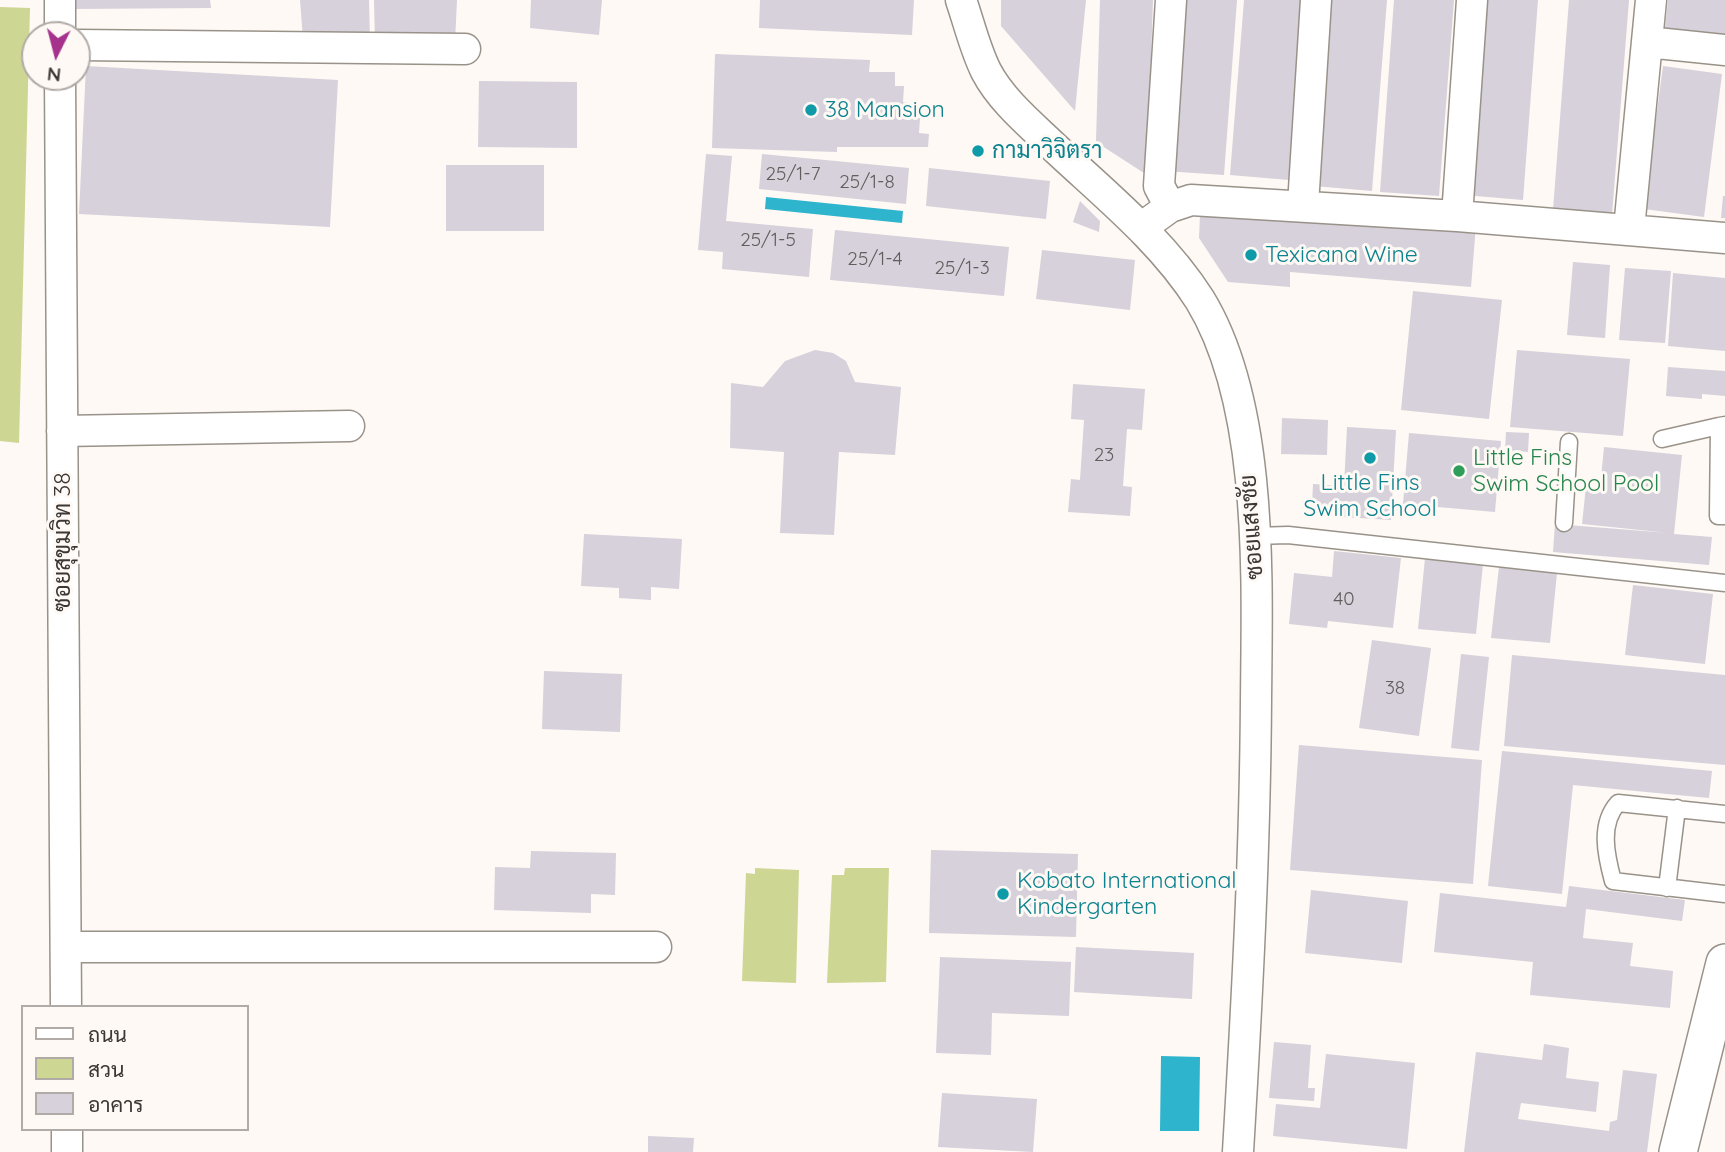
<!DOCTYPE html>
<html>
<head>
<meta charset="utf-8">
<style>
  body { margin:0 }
  #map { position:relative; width:1725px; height:1152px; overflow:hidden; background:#fef9f4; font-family:Quicksand,Sarabun,sans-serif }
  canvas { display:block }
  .legend { position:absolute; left:21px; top:1005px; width:228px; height:126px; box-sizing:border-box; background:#fef9f4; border:2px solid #b0aba7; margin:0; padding:9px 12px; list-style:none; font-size:21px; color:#3a3734 }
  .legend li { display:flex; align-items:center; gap:14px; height:35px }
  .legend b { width:35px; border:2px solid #b0aba7 }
  .north { position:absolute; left:21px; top:21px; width:70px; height:70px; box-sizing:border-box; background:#fef9f4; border:2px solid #b0aba7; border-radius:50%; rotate:186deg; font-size:19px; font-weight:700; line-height:28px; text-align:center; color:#3a3734 }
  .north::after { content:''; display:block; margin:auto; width:24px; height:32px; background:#a5328d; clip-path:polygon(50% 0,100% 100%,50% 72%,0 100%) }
</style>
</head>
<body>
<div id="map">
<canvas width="1725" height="1152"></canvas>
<ul class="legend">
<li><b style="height:9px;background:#fff"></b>ถนน</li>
<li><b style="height:19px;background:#ced693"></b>สวน</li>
<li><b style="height:19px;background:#d6d1db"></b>อาคาร</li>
</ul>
<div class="north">N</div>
</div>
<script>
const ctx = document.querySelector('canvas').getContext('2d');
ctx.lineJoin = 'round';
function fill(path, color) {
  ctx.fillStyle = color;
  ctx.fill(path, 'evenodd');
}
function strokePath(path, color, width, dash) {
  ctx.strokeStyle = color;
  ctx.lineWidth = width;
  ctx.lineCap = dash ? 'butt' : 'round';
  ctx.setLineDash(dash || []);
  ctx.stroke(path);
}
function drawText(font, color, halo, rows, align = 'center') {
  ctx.font = font + ' Quicksand,Sarabun,sans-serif';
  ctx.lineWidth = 6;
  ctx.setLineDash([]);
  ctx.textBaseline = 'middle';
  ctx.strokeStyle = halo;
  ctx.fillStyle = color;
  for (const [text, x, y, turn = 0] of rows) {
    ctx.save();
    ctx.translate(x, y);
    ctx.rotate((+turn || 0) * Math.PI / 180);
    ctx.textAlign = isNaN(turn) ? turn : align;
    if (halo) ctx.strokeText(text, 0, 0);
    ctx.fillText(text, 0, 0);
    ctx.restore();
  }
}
fill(new Path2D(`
  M0,7L30,8L19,443L0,441Z
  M755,868L799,870L796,983L742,981L746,873L755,874Z
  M845,868H889L886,982L827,983L832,875H844Z`), '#ced693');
fill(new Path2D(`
  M766,197L903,211L902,223L765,209Z
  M1161,1056L1200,1057L1199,1131H1160Z`), '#2eb4cd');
fill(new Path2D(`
  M72,0H210L211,8L72,9Z
  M300,0H369L370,41L303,39Z
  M374,0H457L455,42H375Z
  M531,0H602L599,35L530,28Z
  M760,0H914L912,35L759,28Z
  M1001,0H1086L1075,111L1001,26Z
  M1100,0H1153L1147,175L1096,142Z
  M1177,0H1237L1224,175L1164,171Z
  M1244,0H1303L1289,180L1230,175Z
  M1328,0H1387L1372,191L1314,186Z
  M1394,0H1454L1439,196L1380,192Z
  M1479,0H1538L1523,200L1464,195Z
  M1569,0H1629L1612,215L1553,210Z
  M1668,0H1725V35L1665,29Z
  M715,54L870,60L869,72H895V86H904L903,102L909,103L908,118H920L919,133L929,134L928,147H837V152L712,148Z
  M86,66L338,80L330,227L79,214Z
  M1663,66L1722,74L1704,217L1644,209Z
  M479,81L577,82V148L478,147Z
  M706,154L732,156L726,221L813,229L809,277L722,269L723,252L698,250Z
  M762,154L909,168L906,204L759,189Z
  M446,165H544V231H446Z
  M929,168L1050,181L1046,219L926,206Z
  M1723,196H1725V218H1721Z
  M1080,201L1100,221L1099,232L1073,222Z
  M1200,215L1425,229L1427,221L1476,225L1471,287L1290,272V287L1228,282L1199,238Z
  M835,230L1009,247L1004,296L830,280Z
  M1042,250L1135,260L1130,310L1036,299Z
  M1573,262L1610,265L1605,338L1567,335Z
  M1625,268L1671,271L1665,343L1619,340Z
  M1673,273L1725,278V351L1668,346Z
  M1413,291L1502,300L1489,419L1401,410Z
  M815,350L833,353L846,361L855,382L901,387L895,455L839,452L834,535L780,533L784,452L730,448L731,383L763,387L785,361Z
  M1517,350L1630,359L1623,436L1510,427Z
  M1668,367L1725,371V396L1702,394V399L1666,396Z
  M1073,384L1145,389L1142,430L1127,429L1123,486L1132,487L1130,516L1068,512L1071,479L1080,480L1084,420L1071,419Z
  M1282,418L1328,420L1327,455L1281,454Z
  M1347,427L1396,430L1391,520L1343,517V507L1312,505L1313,484L1344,486Z
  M1506,432L1529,433L1528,452L1505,450Z
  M1409,433L1501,441L1495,512L1403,504Z
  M1604,447L1682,455L1674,534L1712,537L1709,565L1553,552L1555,524L1669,533L1582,524L1586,486L1600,488Z
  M584,534L682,539L679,589L651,587V600L619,598V588L581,586Z
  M1334,551L1401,558L1393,628L1328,621L1327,628L1289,624L1294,573L1332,577Z
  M1425,558L1483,564L1476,634L1418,629Z
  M1499,567L1557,573L1550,643L1491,638Z
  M1633,585L1713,594L1705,664L1625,655Z
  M1372,640L1431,648L1419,736L1359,728Z
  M1461,654L1489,657L1479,751L1451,748Z
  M1512,655L1725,675V765L1504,746Z
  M544,671L622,674L620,732L542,729Z
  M1299,745L1482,760L1473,884L1290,870Z
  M1502,751L1712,771L1709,798L1573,785L1562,894L1488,886Z
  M931,850L1078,854L1076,937L929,933Z
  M531,851L616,853L615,895L591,894V913L494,910L495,867L530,868Z
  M1569,886L1685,900L1682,921L1586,909L1583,938L1633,943L1630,966L1673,971L1670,1008L1530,995L1533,962L1434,952L1440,893L1566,907Z
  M1311,890L1408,901L1402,963L1305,953Z
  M1076,947L1194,953L1192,999L1074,992Z
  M940,957L1071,962L1069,1016L992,1013L991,1055L936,1053Z
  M1274,1042L1311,1045L1308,1088H1315L1314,1101L1269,1098Z
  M1544,1044L1569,1048L1566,1078L1599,1082L1596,1112L1521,1103L1518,1119L1609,1131L1610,1122L1617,1120L1623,1070L1657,1074L1647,1152H1464L1476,1052L1542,1060Z
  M1326,1054L1415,1063L1407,1149L1273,1136L1276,1104L1320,1108Z
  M942,1093L1037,1099L1033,1152L938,1147Z
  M648,1136L694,1138L693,1152H648Z`), '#d6d1db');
const service = new Path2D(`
  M1725,425L1719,426L1718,516H1725
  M1662,439L1719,426
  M1564,523L1569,442
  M1255,536L1288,535L1725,583
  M1725,814L1618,803C1599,824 1606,855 1613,881L1725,894
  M1667,888L1677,808`);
const minor = new Path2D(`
  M60,0V35
  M961,0C969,23 975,49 986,71C1001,100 1030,124 1053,146C1104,194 1162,240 1200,300C1264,405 1257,580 1256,700C1255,851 1247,1001 1238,1152
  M1647,42L1725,50
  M77,45L465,49
  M60,77L66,1007
  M1303,205L1316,0
  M1170,207L1159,186L1171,0
  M1457,216L1472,0
  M1141,228L1170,207L1191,200L1457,216L1725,238
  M1629,229L1651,0
  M62,431L349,426
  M66,947H656
  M67,1129V1152`);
const tertiary = new Path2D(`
  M1678,1152L1725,963`);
strokePath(service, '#999289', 19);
strokePath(minor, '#999289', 33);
strokePath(tertiary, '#999289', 40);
strokePath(service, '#fff', 16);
strokePath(minor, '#fff', 30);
strokePath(tertiary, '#fff', 37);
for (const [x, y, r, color] of [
  [811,110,7,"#0f9aa8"],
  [978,151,7,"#0f9aa8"],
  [1251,255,7,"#0f9aa8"],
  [1370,458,7,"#0f9aa8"],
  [1459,471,7,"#2e9e5b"],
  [1003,894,7,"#0f9aa8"]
]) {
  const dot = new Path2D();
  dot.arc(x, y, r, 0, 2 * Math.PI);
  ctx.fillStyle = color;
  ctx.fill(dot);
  strokePath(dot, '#fef9f4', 2.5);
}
drawText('19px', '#615e5e', null, [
  ["25/1-7",793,174],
  ["25/1-8",867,182],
  ["25/1-5",768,240],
  ["25/1-4",875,259],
  ["25/1-3",962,268],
  ["23",1104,455],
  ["40",1344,599],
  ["38",1395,688]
]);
drawText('23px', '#0d838f', '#fef9f4', [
  ["38 Mansion",825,110],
  ["กามาวิจิตรา",992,151],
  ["Texicana Wine",1265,255],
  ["Little Fins",1370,483,"center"],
  ["Swim School",1370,509,"center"],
  ["Kobato International",1017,881],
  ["Kindergarten",1017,907]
], 'left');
drawText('23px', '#27864d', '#fef9f4', [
  ["Little Fins",1473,458],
  ["Swim School Pool",1473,484]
], 'left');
drawText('23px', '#3a3734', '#fef9f4', [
  ["ซอยแสงชัย",1252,527,-94],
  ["ซอยสุขุมวิท 38",63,542,-90]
]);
</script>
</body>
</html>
